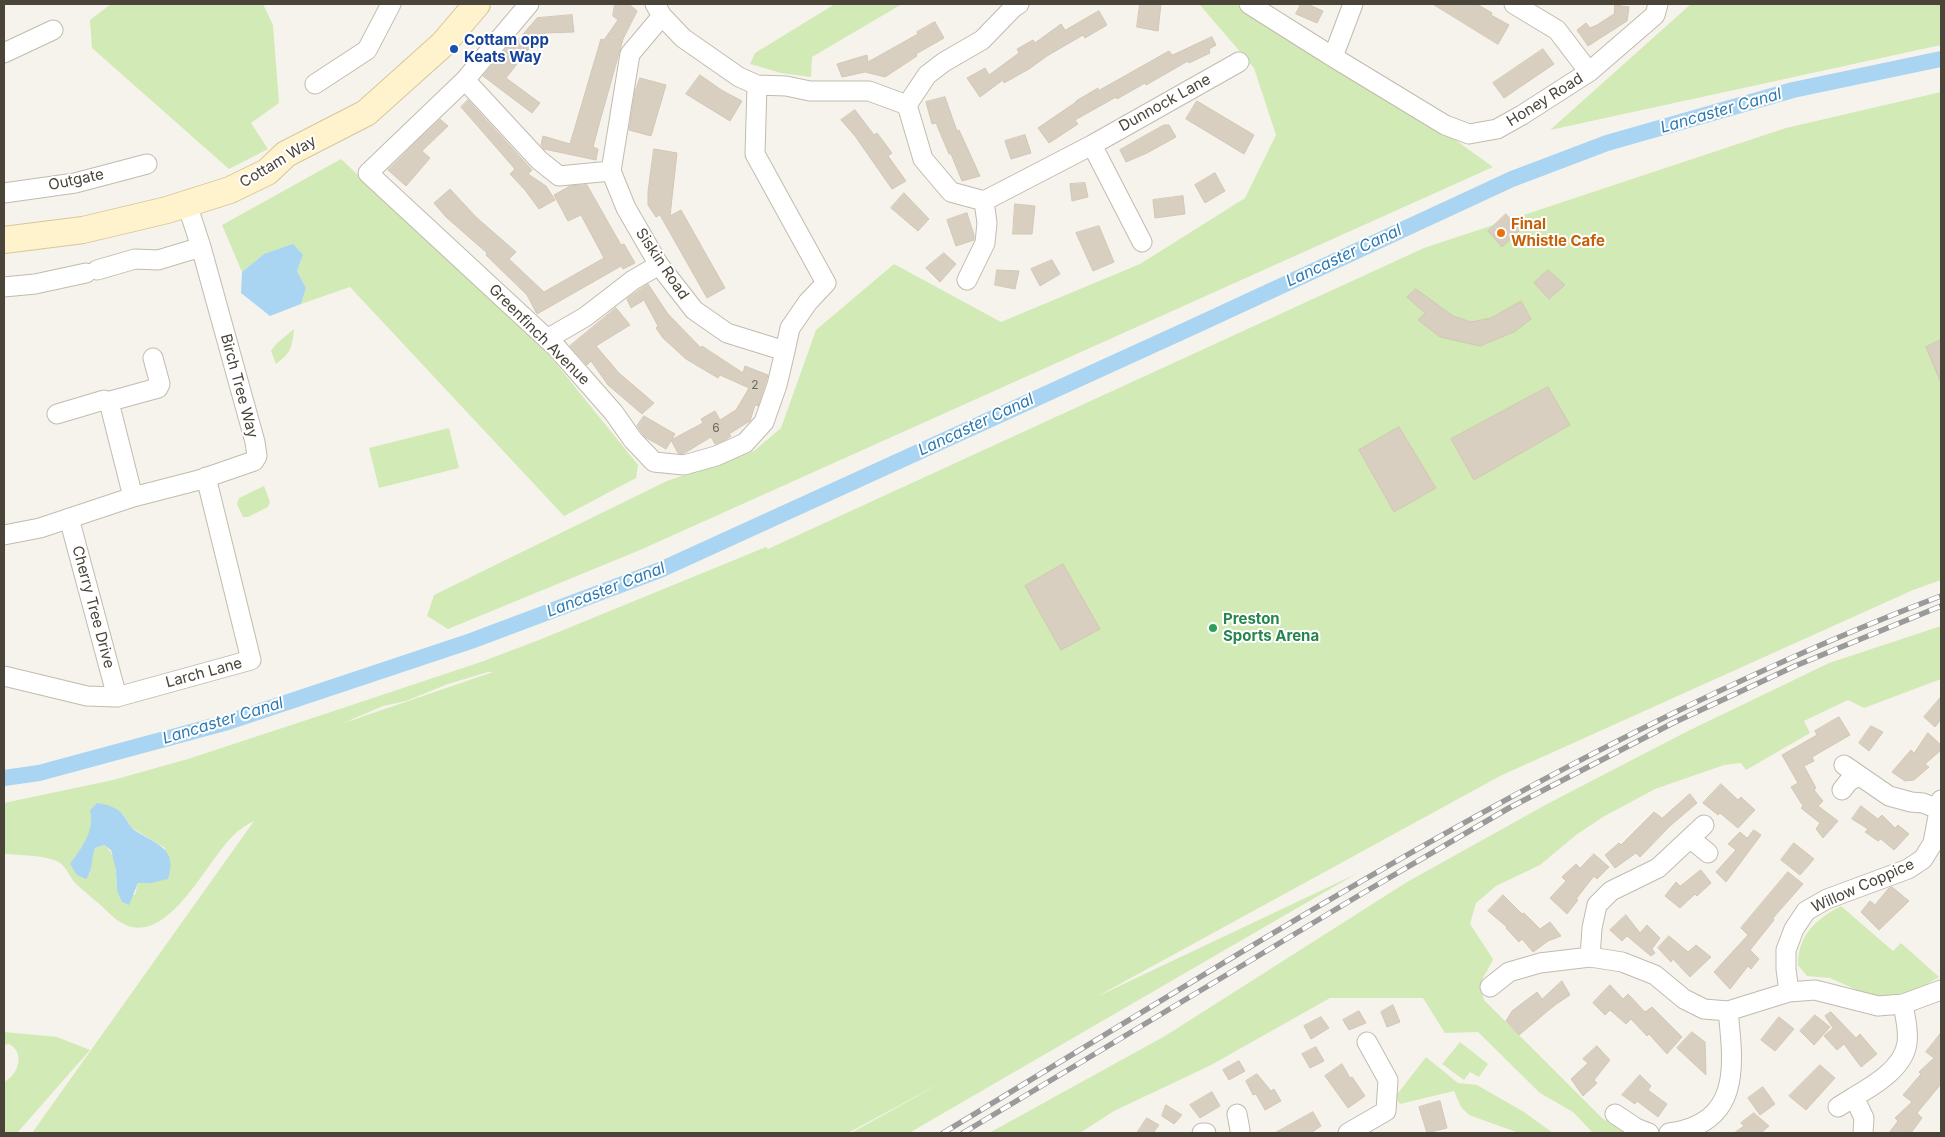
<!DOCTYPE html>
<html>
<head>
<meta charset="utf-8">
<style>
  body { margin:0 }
  #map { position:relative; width:1945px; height:1137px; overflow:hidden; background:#f6f3ec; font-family:Inter,sans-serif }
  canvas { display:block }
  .frame { position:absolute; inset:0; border:5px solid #4b4439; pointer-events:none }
</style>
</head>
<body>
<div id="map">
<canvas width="1945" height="1137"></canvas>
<div class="frame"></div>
</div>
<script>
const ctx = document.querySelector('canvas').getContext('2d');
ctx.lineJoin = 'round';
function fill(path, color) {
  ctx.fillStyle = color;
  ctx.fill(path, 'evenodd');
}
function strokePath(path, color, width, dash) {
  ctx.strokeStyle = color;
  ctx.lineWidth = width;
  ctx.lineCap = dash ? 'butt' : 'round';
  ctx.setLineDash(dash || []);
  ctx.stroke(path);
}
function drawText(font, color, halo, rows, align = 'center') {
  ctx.font = font + ' Inter,sans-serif';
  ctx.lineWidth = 4;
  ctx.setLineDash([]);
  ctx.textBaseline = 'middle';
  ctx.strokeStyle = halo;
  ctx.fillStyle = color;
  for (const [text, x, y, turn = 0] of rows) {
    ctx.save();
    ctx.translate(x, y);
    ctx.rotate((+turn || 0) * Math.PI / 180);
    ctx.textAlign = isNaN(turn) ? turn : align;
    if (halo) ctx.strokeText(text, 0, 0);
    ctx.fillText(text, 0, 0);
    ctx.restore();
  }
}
fill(new Path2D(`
  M111,4H263L273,25L279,103L251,123L268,149L229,169L92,48L90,20Z
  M835,4H902L812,57L811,77L781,73L750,64L755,53Z
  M1199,4H1235L1447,134L1493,167L640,550L448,629L427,616L434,595L667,481L754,451L781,428L816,330L894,264L1001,322L1140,264L1245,198L1276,135L1254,68Z
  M1691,4H1941V45L1550,130Z
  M1941,92V580L1913,590L1500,776L1096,997L1356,874L909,1133H851L950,1078L848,1133H32L254,821C248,824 238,830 233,836C204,863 161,964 110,914C99,903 87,894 76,884C70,878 67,868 60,863C48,855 18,855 4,854V803L113,780L188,759L343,708L481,662L539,640L766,547L768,549L1424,248L1786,128ZM488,672H493L341,724L383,706L406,701L448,684ZM123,814L132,828L165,848L151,883H138L135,895L117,890C116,875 118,855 104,845L95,848L91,857L90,875L70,865L89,836L92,820Z
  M341,159L550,356L638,465L636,478L564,516L350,287L301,304L306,288L297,271L303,255L264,254L242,272L222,225Z
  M294,329C292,348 291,353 276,364L271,351L276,344Z
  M449,428L459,468L379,488L369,448Z
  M264,486L270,502L268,507L248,517H243L237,504L239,498Z
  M1941,626V679L1864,708L1848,700L1804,721L1810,733L1746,770L1741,763L1724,765L1655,789L1603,817L1576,835L1540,865L1496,886L1476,903L1470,924L1493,959C1491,965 1489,966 1487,971C1480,980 1481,989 1484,1000L1602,1118L1626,1133H1593L1573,1112L1540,1093L1478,1032L1445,1033L1423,998H1330L1211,1065L1114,1111L1080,1133H989L1165,1036L1407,882L1549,803L1686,732L1829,663Z
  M1841,906L1893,951L1901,943L1939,977L1915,991L1882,997L1859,991L1830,978L1807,976L1798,965C1798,935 1816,919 1841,906Z
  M4,1032L57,1037L90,1050L17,1133H4V1082C18,1075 26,1053 9,1044L4,1045Z
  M1460,1042L1488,1064L1479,1077L1470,1072L1464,1080L1442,1064Z
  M1426,1057L1458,1083L1477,1085L1524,1112L1553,1133H1519L1469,1115L1461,1107L1454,1091L1400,1104L1395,1097Z`), '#d2eab5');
fill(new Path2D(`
  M293,244L303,255L297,271L306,288L301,304L270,316L241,293L242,272L264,254Z
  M97,803C108,805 117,807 124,816C127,820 129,825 133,829C153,844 179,846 168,879L151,883H138L129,905L122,902L117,890L116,870L111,850L104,845L95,848C91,858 93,872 86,879L77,875L70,864C82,847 95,831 90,810Z`), '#a9d4f2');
strokePath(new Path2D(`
  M4,778L39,773L228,722L471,641L660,570L1197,325L1512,179L1607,143L1793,90L1941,59`), '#a9d4f2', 16);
const building = new Path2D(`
  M615,4H629L637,11L623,39L600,121L593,147L598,149L596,160L544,149L541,145L543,136L570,144L601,39L604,40L618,20L613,16Z
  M1140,4H1161L1158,31L1137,27Z
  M1301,4H1307L1323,11L1317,23L1296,14Z
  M1433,4H1477L1492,13L1491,15L1509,25L1498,44Z
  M1615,5L1629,7L1627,21L1588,46L1577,30L1586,23L1590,28L1597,25L1614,14Z
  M1099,11L1107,25L1085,38L1083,35L1047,56L1029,69L1004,83L1003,80L980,97L967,78L985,68L989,75L1019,53L1017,49L1033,40L1035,43L1061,24L1065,30Z
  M572,15L574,32L545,33L543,37L539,36L506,78L540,103L532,113L483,76L515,38L518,40L537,18Z
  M935,22L944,38L916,54L917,56L885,77L865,72L842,77L837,64L867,55L868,62L918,34L917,32Z
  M1212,37L1216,45L1209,49L1210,53L1189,63L1188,61L1146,85L1145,83L1117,99L1116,97L1075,120L1078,124L1049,143L1038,128L1076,102V101L1098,88V91L1169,51L1172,55Z
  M1543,49L1554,64L1504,98L1493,83Z
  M700,75L723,91L742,101L730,121L686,94Z
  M640,78L666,85L651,136L629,130L635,92Z
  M945,97L957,131L959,130L980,176L962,181L951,154H949L936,123L932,124L926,102Z
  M468,100L532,170L528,174L546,186L555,200L539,209L525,190L510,174L515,169L461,107Z
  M1197,101L1254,135L1244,154L1186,119Z
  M855,110L874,135L877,133L892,153L888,156L906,181L892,189L855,136L841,120Z
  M440,119L448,126L422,151L430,158L406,186L388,170Z
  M1164,125H1169L1176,137L1147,153L1126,162L1120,150Z
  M1025,135L1031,153L1011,159L1005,141Z
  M654,149L677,153L670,216L681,210L725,288L707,298L660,215L656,217L648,205V192Z
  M1215,173L1225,191L1205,203L1195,185Z
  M1085,183L1088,197L1072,201L1070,184Z
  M587,185L621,245L624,244L635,263L623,269L621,266L537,314L527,295L486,255L487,253L446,217L434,203L450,189L476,217L516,252L509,259L544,292L604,258L581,215L568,221L554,195L570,186Z
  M904,193L929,219L918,231L891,208Z
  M1183,196L1185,214L1155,218L1153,200Z
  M1015,204L1035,206L1032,234H1013Z
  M967,213L974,235V240L956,246L947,220Z
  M1506,214L1520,230L1502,247L1488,231Z
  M1099,226L1114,262L1093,271L1076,233Z
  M944,253L956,264L940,282L926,268Z
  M1052,260L1060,274L1040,286L1031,269Z
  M997,270L1019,271L1015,289L995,285Z
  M1548,270L1565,285L1549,299L1534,283Z
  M648,284L668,314L701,348L702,346L743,373L745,366L768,375L758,406L755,405L750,421L729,434L731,436L725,440L715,444L711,437L683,454L678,453L671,440L703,423L701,419L715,411L720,420L736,410L749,388L720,375L718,378L686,359L663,338L656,328L658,326L644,300L631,308L627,299Z
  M1416,289L1453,316L1471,322L1491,318L1521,301L1531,319L1514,332L1480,346L1440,337L1418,320L1425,313L1407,297Z
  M616,308L630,325L596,346L619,373L654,403L642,414L608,385L591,361L587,365L570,346Z
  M1941,340V383L1926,347Z
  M1548,387L1570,425L1474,480L1451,439Z
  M644,416L675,434L666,449L645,437L637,426Z
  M1399,427L1436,488L1394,512L1359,450Z
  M1063,564L1100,629L1061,650L1025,586Z
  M1941,697V719L1935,727L1924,717Z
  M1839,717L1850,735L1812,757L1814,761L1804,766L1816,788L1814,790L1823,801L1818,806L1838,821L1823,838L1816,829L1820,823L1801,808L1803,806L1791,787L1798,783L1782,755L1817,735L1815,731Z
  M1871,726L1883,732L1869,751L1859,743Z
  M1928,733L1941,745V750L1925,764L1929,767L1914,780L1905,781L1892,772L1911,750L1914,753Z
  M1721,784L1738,800L1741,797L1755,810L1738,828L1720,813L1718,815L1703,803Z
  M1690,794L1697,803L1670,826L1640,857L1636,853L1615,868L1605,855L1619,843L1621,845L1654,812L1662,818Z
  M1861,806L1878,819L1882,815L1895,828L1898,825L1909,834L1894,850L1881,839L1878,841L1865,832L1868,829L1852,819Z
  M1754,830L1761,835L1726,882L1716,872L1736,850L1728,844L1740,832L1747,838Z
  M1794,843L1814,859L1800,875L1781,860Z
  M1594,854L1609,867L1597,879L1594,876L1576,899L1578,900L1567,914L1550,898L1566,881L1562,877L1576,864L1580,868Z
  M1701,870L1711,883L1697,896L1695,894L1680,908L1665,896L1676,882L1680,886Z
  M1788,872L1803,884L1773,918L1774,920L1750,950L1759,959L1751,969L1748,966L1730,989L1714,972L1748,935L1741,928Z
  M1892,887L1909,901L1879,930L1861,912L1870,901L1875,905L1889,888Z
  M1503,895L1522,914L1524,913L1540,929L1550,922L1561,936L1548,941L1533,952L1522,939L1519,942L1506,928L1507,927L1488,911Z
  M1626,915L1640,933L1647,925L1660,938L1652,949L1655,953L1651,956L1627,936L1622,941L1610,930Z
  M1669,936L1688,952L1696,945L1711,957L1690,977L1673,959L1671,962L1658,948Z
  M1562,981L1570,995L1555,1005L1519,1035L1506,1021L1512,1011L1537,992L1542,999Z
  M1610,985L1623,999L1628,994L1645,1012L1652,1007L1682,1037L1667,1054L1649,1034L1647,1036L1631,1019L1626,1024L1610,1010L1605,1015L1593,1003Z
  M1393,1005L1400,1022L1387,1027L1381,1012Z
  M1359,1011L1366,1023L1349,1030L1343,1020Z
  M1831,1012L1856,1038L1860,1034L1877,1054L1861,1067L1844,1044L1837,1050L1824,1036L1833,1028L1825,1016Z
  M1815,1015L1830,1027L1814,1045L1800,1031Z
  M1321,1017L1329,1028L1311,1039L1304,1026Z
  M1779,1017L1794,1029L1775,1051L1761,1040Z
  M1692,1032L1705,1042L1706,1075L1677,1048Z
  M1941,1033V1084L1917,1113L1922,1118L1911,1133H1889L1898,1121L1895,1118L1912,1102L1903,1095L1921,1074L1919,1072L1934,1058L1926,1052Z
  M1597,1046L1610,1060L1594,1080L1597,1083L1583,1096L1571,1079L1588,1063L1583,1059Z
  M1316,1047L1324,1061L1310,1068L1302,1054Z
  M1239,1061L1245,1071L1229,1080L1223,1070Z
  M1342,1064L1350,1078L1352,1077L1365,1096L1348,1108L1325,1076Z
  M1820,1065L1835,1078L1806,1110L1789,1096Z
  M1257,1074L1271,1091L1274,1089L1281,1101L1265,1110L1256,1094L1253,1095L1246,1081Z
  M1640,1075L1651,1086L1648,1090L1667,1104L1658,1117L1637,1101L1635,1104L1622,1095Z
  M1763,1087L1775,1104L1760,1115L1748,1098Z
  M1212,1092L1220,1106L1200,1118L1190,1105Z
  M1440,1101L1447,1128L1427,1133L1419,1107Z
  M1166,1105L1182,1115L1174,1124L1162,1116Z
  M1313,1112L1321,1126L1311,1133H1275Z
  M1754,1113L1769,1126L1761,1133H1734L1744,1126L1741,1123Z
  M1147,1118L1159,1125L1153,1133H1137Z`);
fill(building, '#d8cfc1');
strokePath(building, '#d3c7b4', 1);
const minor = new Path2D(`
  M529,4L465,80L368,173L557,348L614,413L633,440L654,462L684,465L716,456L745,443L764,422L777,385L785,351
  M655,4L662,16L683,38L739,77L757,85L786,86L810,91H869L907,105L923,159L951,192L984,201L1092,145L1239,62
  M1249,4L1333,57L1445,125L1469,134L1497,129L1522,115L1589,72L1655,15L1658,4
  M1514,4L1557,30L1589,72
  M662,16L630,54L611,171L626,208L659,265L694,310L727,333L785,351L790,328L808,302L826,283L755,154L757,85
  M4,53L53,30
  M1333,57L1353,4
  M465,80L539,160L559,176L611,171
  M315,84L367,50L391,4
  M907,105L927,75L944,62L982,40L1014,7L1019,4
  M1092,145L1142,242
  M4,193L75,183L147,164
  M97,270L135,259L158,260L201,247
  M967,280L985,243L987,223L984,201
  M4,287L35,284L86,273
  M547,339L585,317L633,280L659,265
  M107,402L158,388L160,384L153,358
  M57,414L104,400L109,402L133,497
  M69,518L117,697
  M4,535L40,528L133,497L199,480L254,461L257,456L255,442L201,247L187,204
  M4,676L87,696L117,697L251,660L206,477
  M1844,765L1889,796L1911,802L1923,803L1938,809
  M1842,790L1849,781L1859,776
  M1691,839L1708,853
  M1590,957L1592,928L1597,905L1611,891L1658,868L1704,825
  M1490,987L1509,972L1540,963L1590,957L1622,962L1655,975L1684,999L1704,1009L1728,1011L1789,992L1815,990L1878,1006L1903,1004L1941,990
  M1789,992L1786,969V950L1794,929L1806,911L1827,899L1908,869L1923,859L1933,843L1941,800
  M1838,1107L1854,1097
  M1237,1114L1240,1130
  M1615,1114L1636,1128L1649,1133
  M1202,1133H1206
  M1348,1133L1386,1111L1388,1080L1367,1042
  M1669,1133C1741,1123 1734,1067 1728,1011
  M1863,1133L1864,1118L1854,1097C1873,1086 1904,1068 1907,1043C1909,1030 1905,1017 1903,1004`);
const secondary = new Path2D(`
  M4,240L83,230L167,210L230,190L267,172L286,154L366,113L443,44L477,4`);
strokePath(minor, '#c2bbae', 21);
strokePath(secondary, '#d6c79b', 28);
strokePath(minor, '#fff', 19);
strokePath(secondary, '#fff3cd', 26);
const rail = new Path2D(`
  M943,1133C1266,938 1586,731 1941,596
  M963,1133L1363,893L1509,808L1673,723L1795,666L1941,606`);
strokePath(rail, '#9a9a9a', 5.5);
strokePath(rail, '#fff', 4, [11]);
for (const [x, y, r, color] of [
  [454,49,5,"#1a4fb4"],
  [1501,233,5,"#e8710a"],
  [1213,628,5,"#2e9e5b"]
]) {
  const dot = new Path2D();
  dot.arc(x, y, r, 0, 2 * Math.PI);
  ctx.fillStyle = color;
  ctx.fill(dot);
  strokePath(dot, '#fff', 2);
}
drawText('12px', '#6e675b', null, [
  ["2",755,385],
  ["6",716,428]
]);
drawText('bold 15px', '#164399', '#fff', [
  ["Cottam opp",464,40],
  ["Keats Way",464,57]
], 'left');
drawText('15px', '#4b4439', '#fff', [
  ["Honey Road",1545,100,-32],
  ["Dunnock Lane",1165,103,-29],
  ["Cottam Way",278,162,-31],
  ["Outgate",76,180,-12],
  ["Siskin Road",662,264,56],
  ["Greenfinch Avenue",539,335,45],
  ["Birch Tree Way",239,386,75],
  ["Cherry Tree Drive",93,607,75],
  ["Larch Lane",204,673,-15],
  ["Willow Coppice",1863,886,-24]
]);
drawText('bold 15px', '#c56008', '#fff', [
  ["Final",1511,224],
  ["Whistle Cafe",1511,241]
], 'left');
drawText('bold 15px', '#27864d', '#fff', [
  ["Preston",1223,619],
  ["Sports Arena",1223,636]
], 'left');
drawText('italic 16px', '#2e7ab2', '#fff', [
  ["Lancaster Canal",1721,111,-16],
  ["Lancaster Canal",1344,256,-25],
  ["Lancaster Canal",976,425,-25],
  ["Lancaster Canal",606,590,-21],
  ["Lancaster Canal",223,721,-17]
]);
</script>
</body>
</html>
